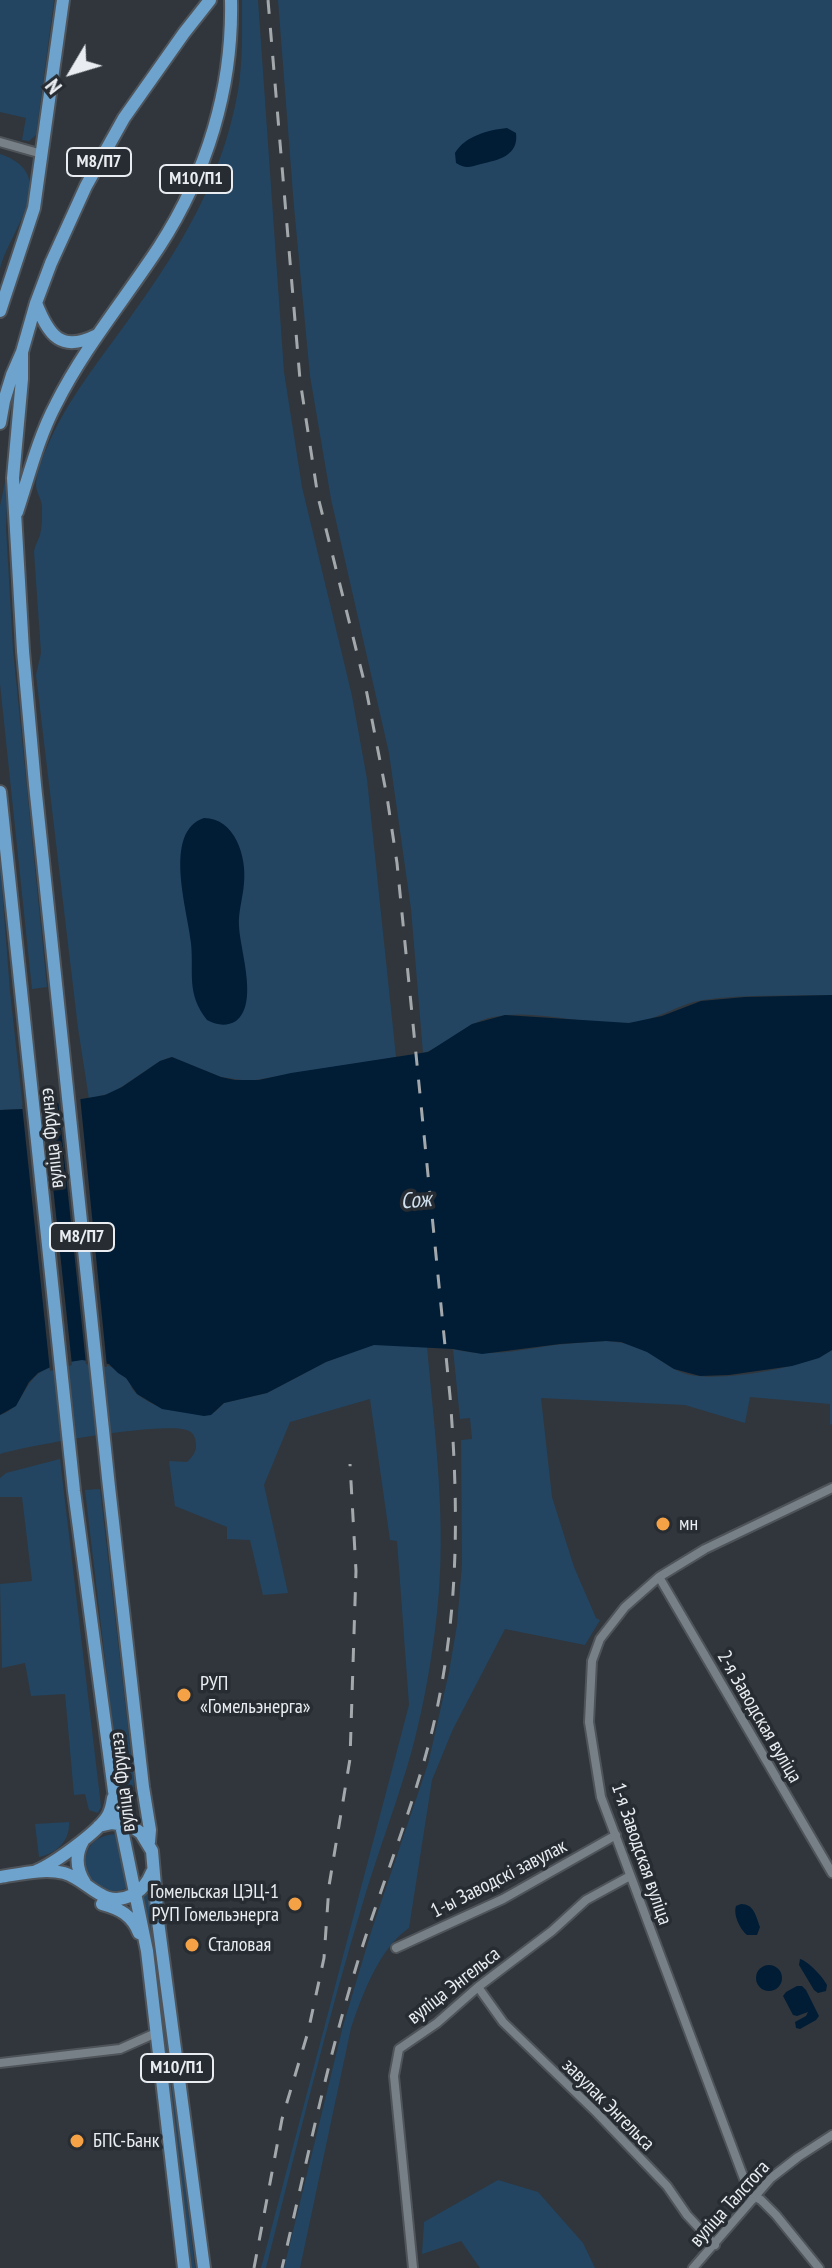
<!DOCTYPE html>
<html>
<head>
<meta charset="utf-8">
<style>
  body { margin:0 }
  #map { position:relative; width:832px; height:2268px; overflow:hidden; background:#30363c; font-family:"PT Sans Narrow",sans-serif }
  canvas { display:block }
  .north { position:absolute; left:32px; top:32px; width:80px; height:80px; -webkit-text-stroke:6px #262c32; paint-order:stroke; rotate:232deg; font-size:22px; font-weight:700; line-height:32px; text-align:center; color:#e9edf1 }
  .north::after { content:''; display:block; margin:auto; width:28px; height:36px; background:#e9edf1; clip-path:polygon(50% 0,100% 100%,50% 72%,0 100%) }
</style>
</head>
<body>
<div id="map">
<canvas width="832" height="2268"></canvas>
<div class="north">N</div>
</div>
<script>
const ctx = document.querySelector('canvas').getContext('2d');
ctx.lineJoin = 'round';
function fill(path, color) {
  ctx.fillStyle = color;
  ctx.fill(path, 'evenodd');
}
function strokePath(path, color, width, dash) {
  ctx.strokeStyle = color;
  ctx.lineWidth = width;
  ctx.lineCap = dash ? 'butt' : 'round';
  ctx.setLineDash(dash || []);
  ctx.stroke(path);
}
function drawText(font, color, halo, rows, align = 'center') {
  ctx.font = font + ' "PT Sans Narrow",sans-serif';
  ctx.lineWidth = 7;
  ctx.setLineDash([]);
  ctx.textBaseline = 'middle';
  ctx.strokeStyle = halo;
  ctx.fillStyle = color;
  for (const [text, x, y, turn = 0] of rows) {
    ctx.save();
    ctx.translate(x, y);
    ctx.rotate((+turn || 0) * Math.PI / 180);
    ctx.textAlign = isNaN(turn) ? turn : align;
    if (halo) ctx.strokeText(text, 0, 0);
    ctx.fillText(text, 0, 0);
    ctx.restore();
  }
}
fill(new Path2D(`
  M0,0H54L36,135L29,141L22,140L26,118L0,112Z
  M242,0H258L284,372L302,487L352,696L367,779L396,1057L249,1081L221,1077L171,1057L160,1061L114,1092L89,1099L78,1028L36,675L41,653L34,552C35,545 38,541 40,535C42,527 42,518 42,510C43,496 33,494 37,476C53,417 94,368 129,319C181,247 222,180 238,91C243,61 242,30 242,0Z
  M278,0H832V995C789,996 746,994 703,1000C677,1004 655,1022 628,1023C583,1026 537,1008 493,1017C463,1023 448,1046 423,1053L411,909L389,753L331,499L310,376L294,207Z
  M0,154C63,175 9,231 0,269Z
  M9,463L6,527L13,650L47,987L32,989L0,684V506Z
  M0,861L10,992L23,1109L0,1110Z
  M606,1341C621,1342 635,1345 648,1352C661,1360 672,1370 686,1374C717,1383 806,1368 832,1350V1424L830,1425V1404L750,1397L745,1423L685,1405L541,1398L552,1497L574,1567L596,1618L600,1620L585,1645L505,1629L453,1729L432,1780L409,1928C380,1947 362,1995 351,2028L300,2268H284L343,2026L372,1929L428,1764L449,1672L457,1625L462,1564L461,1440L472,1439L470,1418L460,1419L453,1349C489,1358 519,1350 555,1345C572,1343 589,1342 606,1341Z
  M380,1344L427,1347C435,1435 447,1525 437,1613C432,1659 424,1705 412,1750C398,1800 379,1849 364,1899C327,2021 297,2145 266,2268H261L409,1705L397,1541L390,1540L370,1399L290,1422L264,1485L288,1593L263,1595L250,1540L227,1539V1527L175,1506L169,1461L187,1462C192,1457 195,1454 196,1447C196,1440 195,1434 189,1431C168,1420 27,1446 0,1454V1415C27,1407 21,1376 53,1366C85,1356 102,1356 127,1379C131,1383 130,1386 133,1390C138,1396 147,1401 153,1404C167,1411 198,1410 215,1412L224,1403L267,1393L326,1362L367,1346Z
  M60,1459L99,1789L101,1807L98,1813L89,1810L85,1794L74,1795L65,1694L31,1696L25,1663L2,1668L0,1584L32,1581L22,1497H0V1478L6,1473Z
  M100,1489L134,1779L133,1798L126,1802L121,1795L85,1490Z
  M69,1822C70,1841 57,1853 39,1857L35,1824Z
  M116,1834L129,1887C86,1908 64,1837 116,1834Z
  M149,1887L195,2268H192L149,1920L142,1895Z
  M498,2180L538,2192L583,2243L595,2268H480L461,2241L422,2254L424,2222Z`), '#234561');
fill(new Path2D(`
  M507,128L516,133C519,156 498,160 481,164C471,167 465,169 456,163L455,153C465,136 488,130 507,128Z
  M204,818C235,818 247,857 244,883C243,898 238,912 239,926C240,950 259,1004 236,1021C226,1027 217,1025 207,1020C186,993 194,974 191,943C188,911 162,832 204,818Z
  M832,995V1350L819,1358L792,1366L729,1375L700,1376L674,1369L647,1352L621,1342L606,1341L560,1344L482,1354L453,1349L374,1345L326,1362L267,1393L224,1403L211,1415L204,1416L162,1409L137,1394L126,1378L118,1373L109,1364L82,1360L57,1364L38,1373L29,1382L16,1406L0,1415V1110L23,1109L105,1095L122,1087L160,1061L172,1057L221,1077L235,1080H259L291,1073L428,1052L472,1024L505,1015L629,1023L662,1016L701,1001L745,997Z
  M741,1904C754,1904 756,1916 760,1927L757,1935H747C740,1929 733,1915 736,1906Z
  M800,1959C808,1961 823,1977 827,1985L826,1991L818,1993L814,1990L799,1965Z
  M756 1978a13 13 0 1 1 26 0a13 13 0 1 1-26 0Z
  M797,1986H802L806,1990L819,2016L816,2020L800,2029L796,2028L795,2022L806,2016L808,2012L797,2016L793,2015L783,1996L786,1992Z`), '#001d35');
fill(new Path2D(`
  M80,1096L107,1367L86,1364L58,1100Z
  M44,1102L72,1365L50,1371L22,1105Z`), '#30363c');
const street = new Path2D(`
  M0,142L42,154
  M659,1577L832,1873
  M396,1948L503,1899L616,1835
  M478,1987L503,2022L597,2113L667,2186L687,2215L715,2245
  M0,2063L120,2049L156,2033
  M754,2196L761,2200L776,2215L819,2268
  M752,2200L601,1797L589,1722L592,1661L600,1639L625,1607L659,1577L705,1549L832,1488
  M413,2268L394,2076L399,2049L437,2023L478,1987L552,1931L586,1900L630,1876
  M693,2268L771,2178L798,2157L832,2135`);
const primary = new Path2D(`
  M36,303C49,336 61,353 97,335
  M0,311L34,208L63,0
  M22,352V379L13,478L23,651L35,785L109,1487L143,1787L150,1830L149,1842
  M0,423L4,401L12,375L22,352L36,303L51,263L86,186L124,118L184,33L210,0
  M17,512C29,476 38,438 56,404C84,348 125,299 159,247C207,173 233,88 231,0
  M0,792L74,1491L114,1791L147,1951L184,2268
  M99,1826L112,1823L131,1826L141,1833L152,1851L158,1921L204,2268
  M83,1841C75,1855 76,1869 85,1883
  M36,1871C54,1864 97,1832 107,1817C111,1811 112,1805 113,1798
  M0,1877C20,1874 44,1868 64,1873C89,1880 103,1910 132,1895C143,1890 148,1882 152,1872
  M102,1904C120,1909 132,1915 139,1933`);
strokePath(street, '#4e5459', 12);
strokePath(primary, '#4e5459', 16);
strokePath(street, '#788087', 8);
strokePath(primary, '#6ea3ce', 12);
strokePath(new Path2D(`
  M268,0L300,380L318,497L366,689L387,797L397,863L450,1396C459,1511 459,1615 433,1727C413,1811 378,1892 354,1974C325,2071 305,2170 282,2268
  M254,2268L282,2119L308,2032L324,1958L329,1886L350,1759L356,1571L350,1464`), '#a3a8ac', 3, [14, 14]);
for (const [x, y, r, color] of [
  [663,1524,8,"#f5a246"],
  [184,1695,8,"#f5a246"],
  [295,1904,8,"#f5a246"],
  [192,1945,8,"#f5a246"],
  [77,2141,8,"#f5a246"]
]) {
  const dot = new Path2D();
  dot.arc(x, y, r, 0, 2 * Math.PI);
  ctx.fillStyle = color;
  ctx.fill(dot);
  strokePath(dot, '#262c32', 3);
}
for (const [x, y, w] of [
  [99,162,64],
  [196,179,72],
  [82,1237,64],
  [177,2068,72]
]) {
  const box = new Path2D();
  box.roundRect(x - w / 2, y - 14, w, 28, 6);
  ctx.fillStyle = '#262c32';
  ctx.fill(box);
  strokePath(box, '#e9edf1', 2);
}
drawText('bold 18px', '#e9edf1', null, [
  ["М8/П7",99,162],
  ["М10/П1",196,179],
  ["М8/П7",82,1237],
  ["М10/П1",177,2068]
]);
drawText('20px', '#e9edf1', '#262c32', [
  ["вуліца Фрунзэ",52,1138,-96],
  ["2-я Заводская вуліца",759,1717,60],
  ["вуліца Фрунзэ",123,1782,-97],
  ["1-я Заводская вуліца",641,1854,71],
  ["1-ы Заводскі завулак",499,1879,-27],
  ["вуліца Энгельса",454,1986,-38],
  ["завулак Энгельса",608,2105,45],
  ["вуліца Талстога",730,2204,-48]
]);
drawText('20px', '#e9edf1', '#262c32', [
  ["мн",679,1524],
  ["РУП",200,1684],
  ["«Гомельэнерга»",200,1707],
  ["Гомельская ЦЭЦ-1",279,1892,"right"],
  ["РУП Гомельэнерга",279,1915,"right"],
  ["Сталовая",208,1945],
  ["БПС-Банк",93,2141]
], 'left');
drawText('italic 22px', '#d1e1ef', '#262c32', [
  ["Сож",416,1201,-5]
]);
</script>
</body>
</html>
